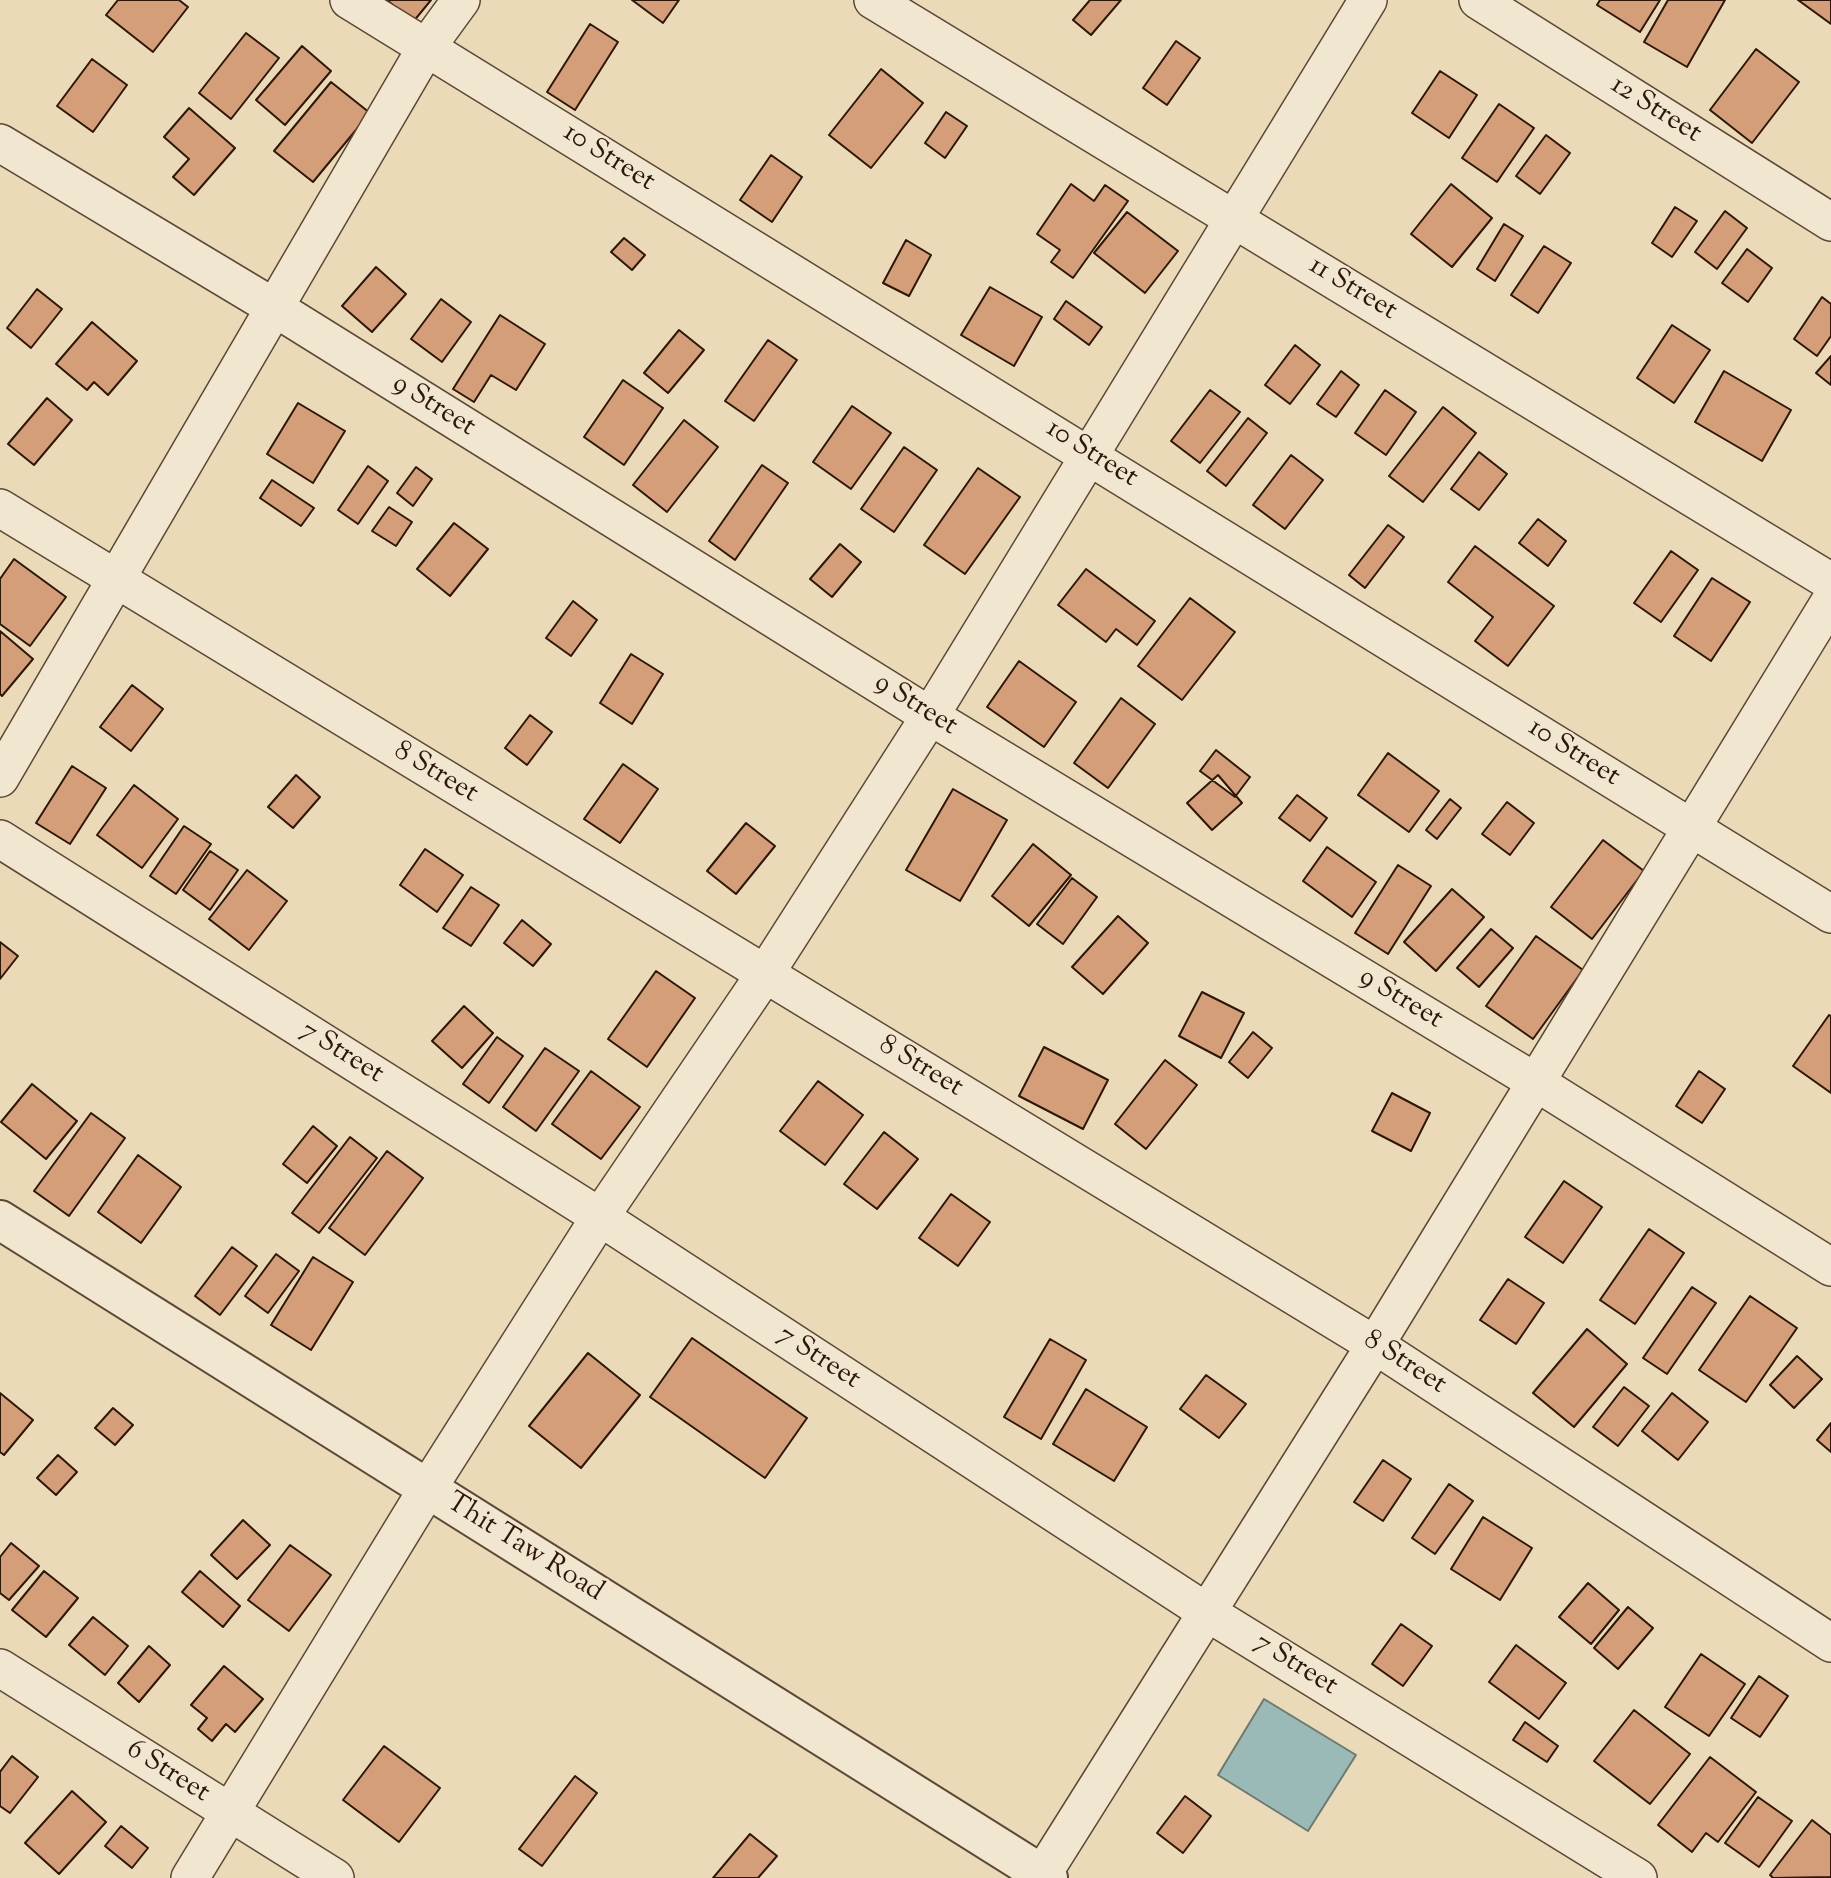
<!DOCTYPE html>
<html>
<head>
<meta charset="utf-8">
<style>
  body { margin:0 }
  canvas { display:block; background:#eadab8 }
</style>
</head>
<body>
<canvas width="1831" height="1878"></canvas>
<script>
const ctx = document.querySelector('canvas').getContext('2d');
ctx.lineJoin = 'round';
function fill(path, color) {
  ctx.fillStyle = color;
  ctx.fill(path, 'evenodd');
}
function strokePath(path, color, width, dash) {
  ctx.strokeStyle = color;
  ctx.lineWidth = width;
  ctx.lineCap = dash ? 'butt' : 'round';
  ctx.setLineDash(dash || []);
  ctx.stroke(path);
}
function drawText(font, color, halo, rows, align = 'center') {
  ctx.font = font + ' "Sorts Mill Goudy",serif';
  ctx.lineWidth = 5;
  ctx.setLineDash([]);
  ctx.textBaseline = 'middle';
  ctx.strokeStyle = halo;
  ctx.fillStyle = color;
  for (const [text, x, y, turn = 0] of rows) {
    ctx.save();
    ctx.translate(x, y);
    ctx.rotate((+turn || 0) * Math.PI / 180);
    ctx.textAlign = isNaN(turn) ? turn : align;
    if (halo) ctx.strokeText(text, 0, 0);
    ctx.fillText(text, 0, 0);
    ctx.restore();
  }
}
const water = new Path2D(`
  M1264,1699L1356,1755L1308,1831L1218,1775Z`);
fill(water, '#99bab6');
strokePath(water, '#6e7970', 2);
const building = new Path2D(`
  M118,0H179L188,7L153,52L106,15Z
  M387,0H431L413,22Z
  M632,0H679L663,23Z
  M1090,0H1121L1091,35L1073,20Z
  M1600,0H1660L1640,32L1597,5Z
  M1668,0H1725L1687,67L1644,42Z
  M1798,0H1831V24Z
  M590,24L618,42L575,110L547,92Z
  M246,33L279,58L231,119L199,93Z
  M1176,41L1200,58L1167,105L1143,88Z
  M302,46L331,71L285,125L256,100Z
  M1756,49L1799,82L1752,143L1710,110Z
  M92,59L127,85L93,132L57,106Z
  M881,69L923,103L871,168L829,135Z
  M1440,71L1477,95L1449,138L1412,113Z
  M331,82L370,113L313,182L274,151Z
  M1499,104L1534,128L1497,182L1462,158Z
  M189,108L235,148L194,195L173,177L189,159L164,137Z
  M946,112L967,126L945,158L925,143Z
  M1546,135L1570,153L1540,194L1516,176Z
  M771,155L802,177L772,222L740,200Z
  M1071,184L1094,201L1105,185L1128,201L1073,278L1051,262L1060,250L1037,234Z
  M1451,184L1492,218L1452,267L1411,234Z
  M1675,207L1697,221L1672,257L1652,243Z
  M1725,211L1747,228L1717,269L1695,252Z
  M1127,212L1178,251L1145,293L1094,253Z
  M1504,224L1523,236L1495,281L1477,269Z
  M624,238L645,255L632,270L611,252Z
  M906,240L931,255L909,296L883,283Z
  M1544,246L1571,263L1538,313L1511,295Z
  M1747,249L1772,268L1748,302L1722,283Z
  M376,267L406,294L372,332L342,306Z
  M990,287L1042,317L1014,366L961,335Z
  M37,289L62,309L31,348L7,328Z
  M1822,297L1831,304V336L1817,356L1794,339Z
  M441,299L471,322L442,362L411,339Z
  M1066,301L1102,327L1089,345L1054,319Z
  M500,315L545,344L516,390L491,375L474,402L453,389Z
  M92,322L137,361L108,395L94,382L87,390L56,364Z
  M1672,325L1710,350L1674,403L1637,378Z
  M679,330L704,350L668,393L644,373Z
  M768,340L797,360L754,421L725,401Z
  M1295,345L1320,365L1290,404L1265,385Z
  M1831,356V385L1816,373Z
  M1341,371L1359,385L1336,417L1317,404Z
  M1724,371L1791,410L1762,461L1695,422Z
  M623,380L663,408L624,465L584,437Z
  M1210,390L1240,412L1200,463L1171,441Z
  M1385,390L1416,412L1386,455L1355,433Z
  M47,398L72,420L34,465L8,444Z
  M298,403L345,431L313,483L267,454Z
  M852,406L891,433L851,489L813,462Z
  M1443,407L1476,433L1423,502L1389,476Z
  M1248,418L1267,433L1226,486L1207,471Z
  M684,420L718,447L667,512L633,485Z
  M904,447L937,470L894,532L861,509Z
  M1479,452L1507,474L1479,510L1451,489Z
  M1291,455L1323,480L1285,529L1253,505Z
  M762,465L788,483L735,560L709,541Z
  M368,466L388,481L358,524L338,510Z
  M416,467L432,479L413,506L397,493Z
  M978,468L1020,497L965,574L924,545Z
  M272,480L314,508L301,526L260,498Z
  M389,507L412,522L396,546L372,531Z
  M1538,519L1566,541L1548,566L1519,543Z
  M454,523L488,549L450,596L417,569Z
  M1388,525L1404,537L1365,588L1349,575Z
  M840,544L861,562L832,597L810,579Z
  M1475,546L1554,606L1508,666L1475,641L1493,617L1448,582Z
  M1671,551L1698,570L1661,622L1634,603Z
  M14,559L66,597L30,646L0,624V579Z
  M1086,569L1155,621L1137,645L1116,629L1106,642L1058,605Z
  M1712,578L1750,602L1711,661L1674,636Z
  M1190,598L1235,632L1182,700L1138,666Z
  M573,601L597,620L571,656L546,638Z
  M0,631L33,659L2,696L0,694Z
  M631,654L663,674L632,724L600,703Z
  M1019,661L1076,702L1044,747L987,707Z
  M132,685L163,709L131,751L100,727Z
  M1121,698L1155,724L1108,788L1074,763Z
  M530,715L552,732L527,765L505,748Z
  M1216,750L1250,777L1235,797L1200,771Z
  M1388,753L1439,791L1409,832L1358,795Z
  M623,764L658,789L620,843L584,819Z
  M72,766L106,788L70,844L36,823Z
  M296,775L320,797L293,828L268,807Z
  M1218,775L1242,803L1212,830L1187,803Z
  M134,785L178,819L142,868L97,835Z
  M953,789L1007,820L960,901L906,870Z
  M1297,795L1327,818L1310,841L1279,818Z
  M1450,799L1461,808L1437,839L1426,830Z
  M1507,802L1534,823L1510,855L1482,834Z
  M746,823L775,846L736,894L707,871Z
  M184,826L211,844L176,894L150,876Z
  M1603,840L1644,871L1592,939L1551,907Z
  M1033,844L1071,875L1029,926L992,896Z
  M1327,847L1376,882L1352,917L1303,881Z
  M425,849L463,875L437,912L400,885Z
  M210,851L238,870L210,910L183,890Z
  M1398,865L1431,886L1388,954L1355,933Z
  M247,870L287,901L249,950L209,919Z
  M1072,878L1097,897L1063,944L1037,924Z
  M471,887L499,905L471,946L443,928Z
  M1452,889L1484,917L1436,971L1404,942Z
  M1118,916L1148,943L1103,994L1072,967Z
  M522,920L551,944L533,966L504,943Z
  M1491,929L1513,948L1479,987L1457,968Z
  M1536,936L1583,970L1533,1039L1486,1006Z
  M0,942L18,956L0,979Z
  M656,971L695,998L647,1067L608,1039Z
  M1202,992L1244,1013L1221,1058L1179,1036Z
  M464,1006L493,1033L462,1068L432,1041Z
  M1829,1015L1831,1016V1093L1793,1066Z
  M1253,1032L1272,1048L1248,1078L1229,1062Z
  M497,1037L523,1056L489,1103L463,1084Z
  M1044,1047L1108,1080L1083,1129L1019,1096Z
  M545,1048L579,1071L536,1131L503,1107Z
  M1165,1060L1197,1085L1146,1149L1115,1124Z
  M591,1071L640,1107L601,1159L552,1124Z
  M1699,1071L1725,1089L1702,1123L1676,1106Z
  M818,1081L863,1115L825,1165L780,1131Z
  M32,1084L77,1121L46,1159L1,1122Z
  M1392,1093L1430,1113L1411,1151L1372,1131Z
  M91,1113L125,1138L69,1216L34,1191Z
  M313,1126L337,1146L307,1183L283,1164Z
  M884,1132L918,1159L877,1209L844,1184Z
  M350,1137L377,1158L319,1233L292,1213Z
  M387,1151L423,1178L365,1255L329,1228Z
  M138,1155L181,1187L141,1243L98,1212Z
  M1564,1181L1602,1207L1563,1263L1525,1237Z
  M951,1194L990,1222L958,1266L919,1238Z
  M1649,1229L1684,1253L1635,1324L1600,1300Z
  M232,1247L257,1266L220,1315L195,1296Z
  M276,1254L299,1271L268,1313L245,1296Z
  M313,1257L353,1282L311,1350L271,1325Z
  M1508,1279L1544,1303L1516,1344L1480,1320Z
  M1692,1287L1716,1303L1667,1374L1643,1358Z
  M1750,1296L1797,1328L1746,1402L1699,1370Z
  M1587,1329L1627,1364L1574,1427L1533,1393Z
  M692,1338L807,1418L765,1478L650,1397Z
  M1050,1339L1086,1360L1041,1439L1004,1417Z
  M588,1353L640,1395L581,1468L529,1426Z
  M1797,1356L1822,1379L1794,1408L1770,1385Z
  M1206,1375L1246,1404L1219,1438L1180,1409Z
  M1624,1387L1649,1406L1618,1446L1593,1427Z
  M1086,1389L1147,1427L1114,1481L1053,1444Z
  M0,1393L33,1420L4,1455L0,1452Z
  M1672,1393L1708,1422L1678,1460L1642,1431Z
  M113,1408L133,1425L115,1445L95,1428Z
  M1831,1423V1452L1817,1440Z
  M58,1455L77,1472L56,1495L37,1478Z
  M1383,1460L1411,1479L1383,1521L1354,1502Z
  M1449,1484L1473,1501L1435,1554L1412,1538Z
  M1483,1517L1532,1548L1500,1600L1451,1569Z
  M243,1520L270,1545L237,1579L211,1555Z
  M11,1543L39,1566L9,1600L0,1593V1557Z
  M290,1545L331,1575L289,1631L248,1600Z
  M44,1571L78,1598L46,1637L12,1610Z
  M200,1571L240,1606L223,1627L182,1592Z
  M1588,1583L1619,1610L1591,1644L1559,1617Z
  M1628,1607L1653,1628L1618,1669L1594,1648Z
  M93,1617L128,1646L105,1675L69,1645Z
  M1401,1624L1432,1646L1403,1686L1372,1664Z
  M1516,1645L1566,1683L1539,1719L1489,1682Z
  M149,1646L170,1665L139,1702L118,1683Z
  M1701,1654L1745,1684L1709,1736L1665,1707Z
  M224,1666L263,1699L235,1732L226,1724L212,1741L198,1729L207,1718L191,1705Z
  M1759,1676L1788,1696L1760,1737L1731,1718Z
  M1634,1710L1690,1754L1650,1804L1594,1761Z
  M1525,1722L1558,1746L1547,1762L1513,1740Z
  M384,1746L440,1788L399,1842L343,1800Z
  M12,1756L38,1777L10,1813L0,1806V1772Z
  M1710,1757L1756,1792L1718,1842L1706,1833L1692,1852L1658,1825Z
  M575,1776L597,1793L542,1866L519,1849Z
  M72,1791L106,1822L59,1874L25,1843Z
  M1185,1796L1211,1816L1183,1853L1157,1833Z
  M1758,1797L1792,1821L1759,1867L1725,1843Z
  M1812,1820L1831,1835V1877L1773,1878L1770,1875Z
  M121,1826L148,1848L132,1868L105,1846Z
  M750,1834L777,1856L758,1878H713Z`);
fill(building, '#d39e78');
strokePath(building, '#2d1708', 2);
const minor = new Path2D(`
  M349,0L1831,914
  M873,0L1831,582
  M1478,0L1831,222
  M0,143L275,308L930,716L1534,1081L1831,1267
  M0,508L1375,1345L1831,1643
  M0,778L426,48L461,0
  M0,839L600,1217L1205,1611L1638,1878
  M0,1668L335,1878
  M190,1878L428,1488L600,1217L765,974L930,716L1368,0
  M1040,1878L1375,1345L1831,600`);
const tertiary = new Path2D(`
  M0,1220L1048,1878`);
strokePath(minor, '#5c4834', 40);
strokePath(tertiary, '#5c4834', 42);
strokePath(minor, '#f1e7d1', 37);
strokePath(tertiary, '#f1e7d1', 38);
drawText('28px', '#2d1708', '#f1e7d1', [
  ["12 Street",1655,111,32],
  ["10 Street",608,159,32],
  ["11 Street",1352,290,31],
  ["9 Street",433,407,32],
  ["10 Street",1091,455,32],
  ["9 Street",915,706,32],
  ["10 Street",1573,754,32],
  ["8 Street",435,774,31],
  ["9 Street",1400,1000,31],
  ["7 Street",341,1054,32],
  ["8 Street",920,1068,31],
  ["7 Street",818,1359,33],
  ["8 Street",1404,1364,33],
  ["Thit Taw Road",524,1549,32],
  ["7 Street",1295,1666,32],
  ["6 Street",167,1773,32]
]);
</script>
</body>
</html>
